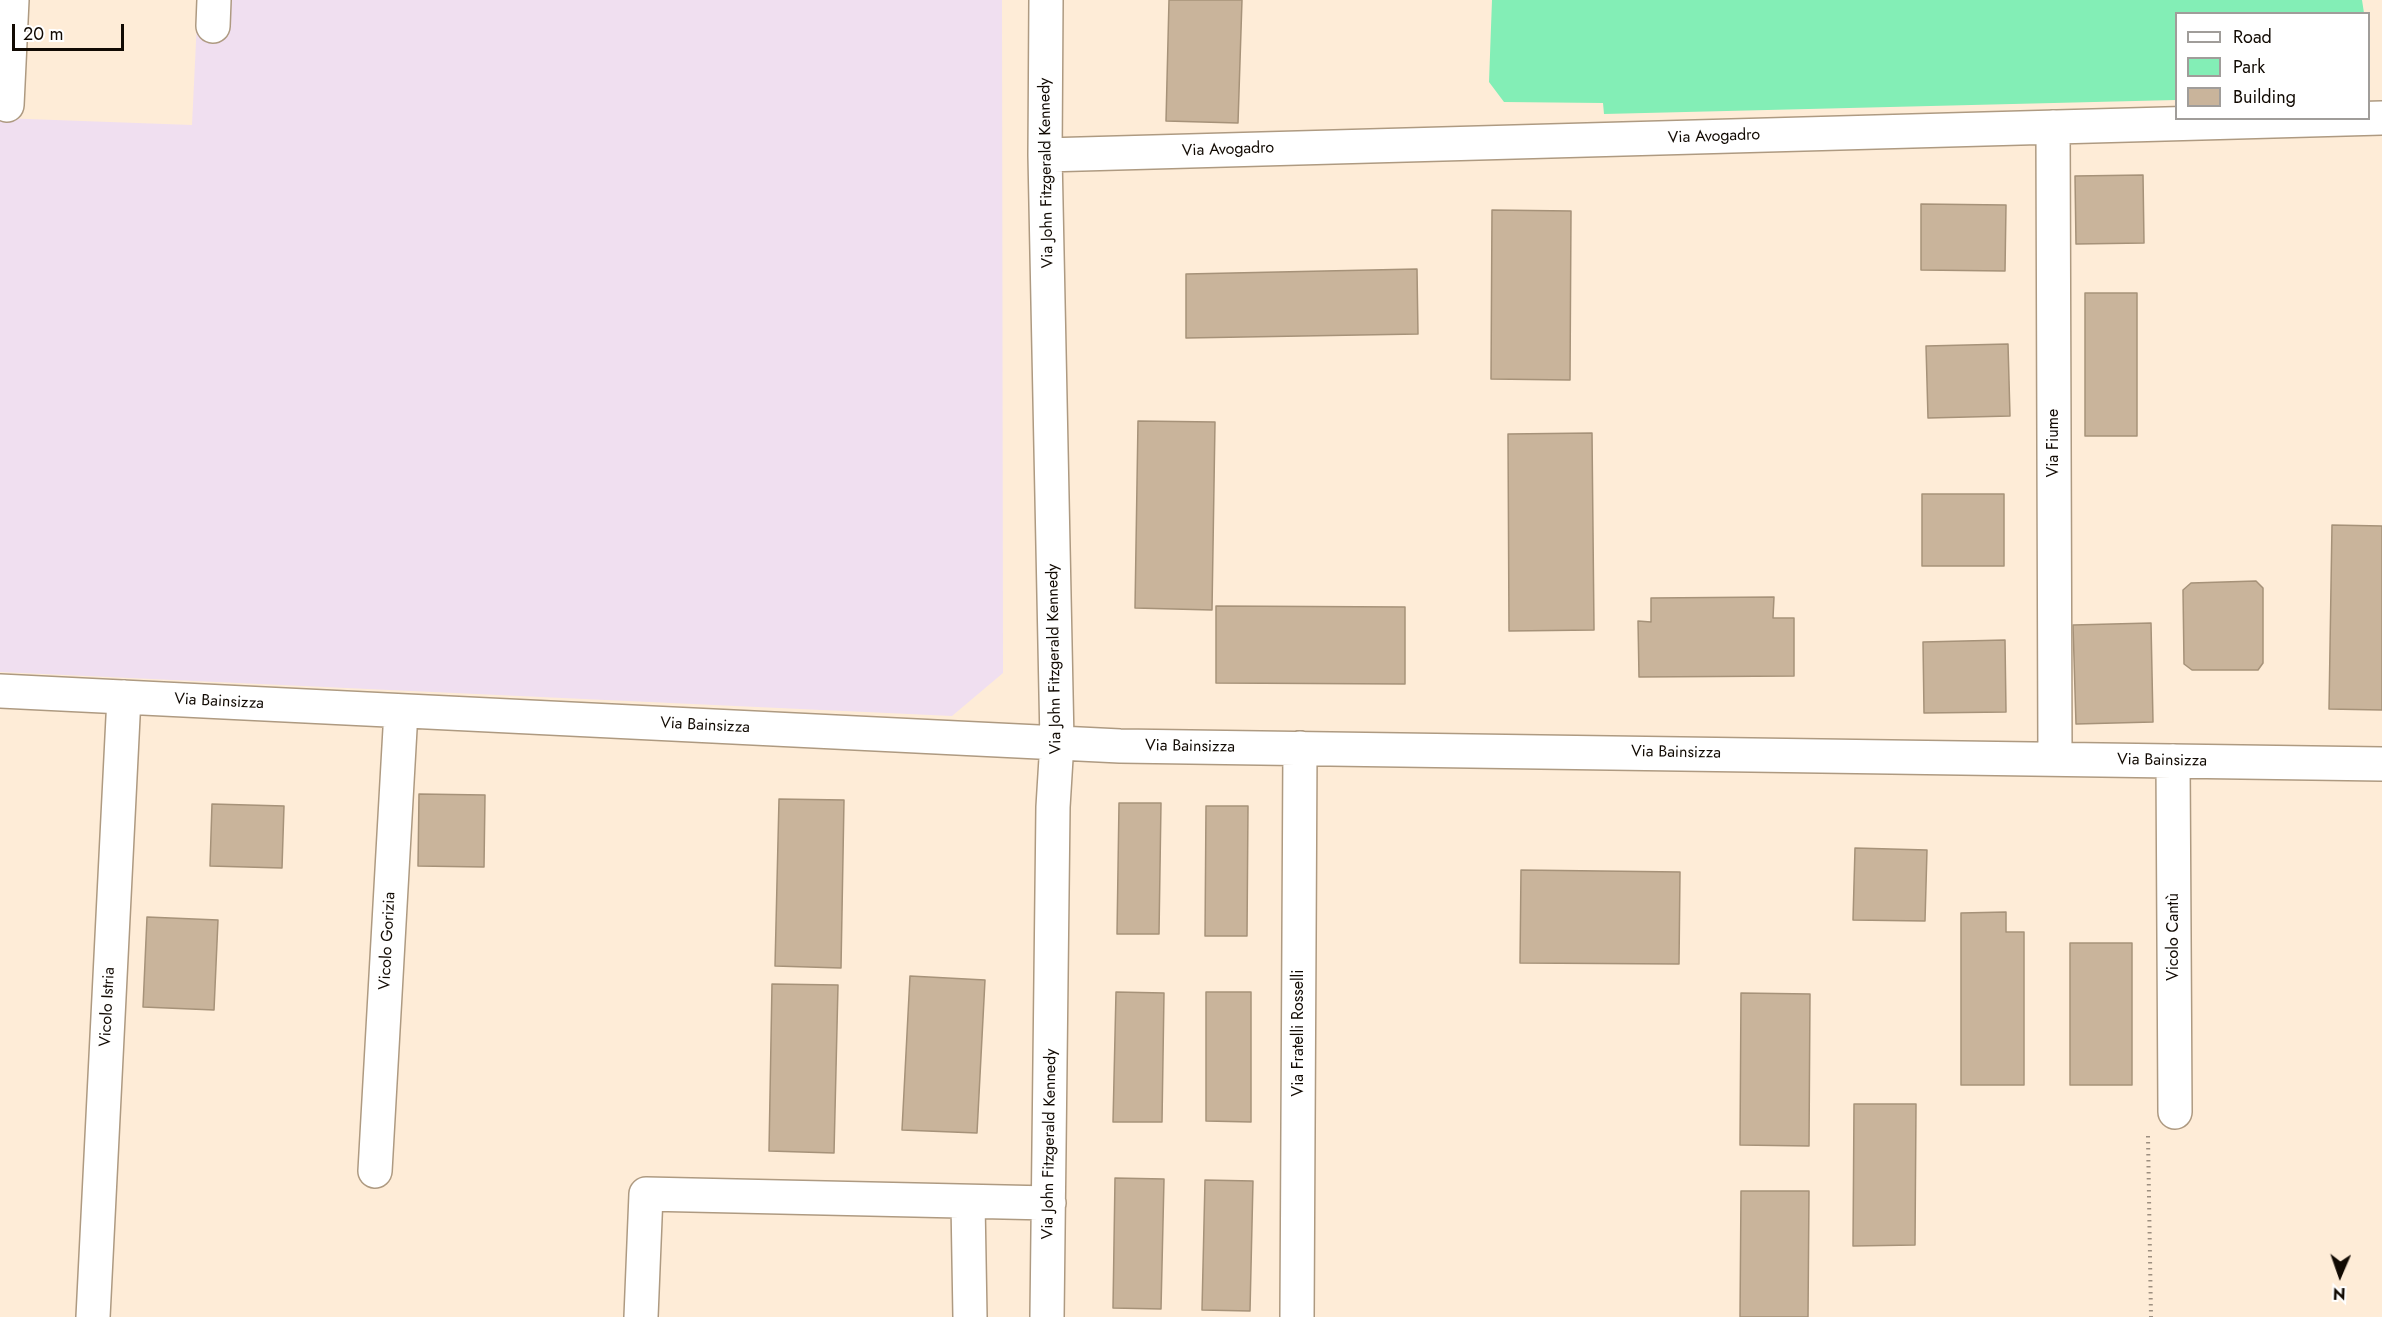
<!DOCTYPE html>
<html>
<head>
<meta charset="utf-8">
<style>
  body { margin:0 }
  #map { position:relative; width:2382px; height:1317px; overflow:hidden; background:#feecd7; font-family:Jost,sans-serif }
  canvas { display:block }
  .legend { position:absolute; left:2175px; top:12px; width:195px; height:108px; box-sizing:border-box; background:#fff; border:2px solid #a09d9a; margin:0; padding:8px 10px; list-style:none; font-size:18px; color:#110a03 }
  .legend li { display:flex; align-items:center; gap:12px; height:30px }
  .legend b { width:30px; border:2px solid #a09d9a }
  .north { position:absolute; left:2310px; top:1245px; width:60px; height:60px; -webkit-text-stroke:4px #fff; paint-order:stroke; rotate:182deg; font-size:16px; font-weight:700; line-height:24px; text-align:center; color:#110a03 }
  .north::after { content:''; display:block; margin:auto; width:21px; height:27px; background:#110a03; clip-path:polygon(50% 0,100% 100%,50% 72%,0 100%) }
  .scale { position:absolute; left:12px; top:24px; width:112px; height:27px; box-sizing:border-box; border:3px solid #110a03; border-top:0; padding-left:8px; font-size:18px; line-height:21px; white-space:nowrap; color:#110a03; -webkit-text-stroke:4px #fff; paint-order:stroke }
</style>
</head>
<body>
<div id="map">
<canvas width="2382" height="1317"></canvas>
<ul class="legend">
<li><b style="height:8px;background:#fff"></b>Road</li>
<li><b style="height:16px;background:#83eeb6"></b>Park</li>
<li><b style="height:16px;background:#c9b49b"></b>Building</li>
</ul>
<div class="north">N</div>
<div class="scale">20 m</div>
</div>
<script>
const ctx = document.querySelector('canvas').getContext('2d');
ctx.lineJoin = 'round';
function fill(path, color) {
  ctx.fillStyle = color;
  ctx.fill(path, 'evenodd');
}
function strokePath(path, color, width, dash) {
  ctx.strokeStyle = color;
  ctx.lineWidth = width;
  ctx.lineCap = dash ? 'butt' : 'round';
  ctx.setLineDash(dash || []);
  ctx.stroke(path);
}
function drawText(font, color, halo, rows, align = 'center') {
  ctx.font = font + ' Jost,sans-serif';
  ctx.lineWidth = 6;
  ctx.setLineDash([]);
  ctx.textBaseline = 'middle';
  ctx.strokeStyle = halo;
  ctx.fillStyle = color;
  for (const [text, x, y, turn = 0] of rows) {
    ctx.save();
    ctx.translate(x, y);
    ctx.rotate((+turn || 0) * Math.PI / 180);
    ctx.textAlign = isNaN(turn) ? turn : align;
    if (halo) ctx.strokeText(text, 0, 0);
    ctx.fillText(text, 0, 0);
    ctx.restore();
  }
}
fill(new Path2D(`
  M198,0H1002L1003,673L952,716L0,672V118L192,125Z`), '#f0dff0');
fill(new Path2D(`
  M1492,0H2362L2364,13L2176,14V100L1604,114L1603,103L1504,102L1489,82Z`), '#83eeb6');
const building = new Path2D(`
  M1169,0H1242L1238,123L1166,121Z
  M2143,175L2144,243L2076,244L2075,176Z
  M1921,204L2006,205L2005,271L1921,270Z
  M1492,210L1571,211L1570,380L1491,379Z
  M1417,269L1418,334L1186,338V274Z
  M2085,293H2137V436H2085Z
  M2008,344L2010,416L1928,418L1926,346Z
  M1138,421L1215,422L1212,610L1135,608Z
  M1592,433L1594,630L1509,631L1508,434Z
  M1922,494H2004V566H1922Z
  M2332,525L2382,526V710L2329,709Z
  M2256,581L2263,588V663L2258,670H2192L2184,664L2183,590L2191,583Z
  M1774,597L1773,618H1794V676L1639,677L1638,621L1651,622V598Z
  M1216,606L1405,607V684L1216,683Z
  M2151,623L2153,722L2076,724L2073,625Z
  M2005,640L2006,712L1924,713L1923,642Z
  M419,794L485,795L484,867L418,866Z
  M779,799L844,800L841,968L775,966Z
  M1119,803H1161L1159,934H1117Z
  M212,804L284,806L282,868L210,866Z
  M1206,806H1248L1247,936H1205Z
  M1855,848L1927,850L1925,921L1853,920Z
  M1521,870L1680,872L1679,964L1520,963Z
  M2006,912V932H2024V1085H1961V913Z
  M147,917L218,920L214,1010L143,1007Z
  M2070,943H2132V1085H2070Z
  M910,976L985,980L977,1133L902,1130Z
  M772,984L838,985L834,1153L769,1151Z
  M1116,992L1164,993L1162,1122H1113Z
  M1206,992H1251V1122L1206,1121Z
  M1741,993L1810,994L1809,1146L1740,1145Z
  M1854,1104H1916L1915,1245L1853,1246Z
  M1115,1178L1164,1179L1161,1309L1113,1308Z
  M1205,1180L1253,1181L1250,1311L1202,1310Z
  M1741,1191H1809L1808,1317H1740Z`);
fill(building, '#c9b49b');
strokePath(building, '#a69279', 1.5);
const minor = new Path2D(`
  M1046,0L1045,155L1057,742L1053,807L1047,1317
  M213,26L214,0
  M7,105L12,0
  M2053,127L2055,758
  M1045,155L2382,118
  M0,691L1120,746L2382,764
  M2173,761L2175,1112
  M375,1171L401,711
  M968,1202L970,1317
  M93,1317L124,697
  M641,1317L646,1194L1049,1203
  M1297,1317L1300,748`);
strokePath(minor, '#ae9a81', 36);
strokePath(new Path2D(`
  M2148,1136L2151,1317`), '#9d8f80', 4, [1.5, 4.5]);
strokePath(minor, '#fff', 33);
drawText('16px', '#110a03', '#fff', [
  ["Via Avogadro",1714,137,-2],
  ["Via Avogadro",1228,150,-2],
  ["Via John Fitzgerald Kennedy",1047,173,-91],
  ["Via Fiume",2054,443,-90],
  ["Via John Fitzgerald Kennedy",1055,659,-91],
  ["Via Bainsizza",219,702,3],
  ["Via Bainsizza",705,726,3],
  ["Via Bainsizza",1190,747,1],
  ["Via Bainsizza",1676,753,1],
  ["Via Bainsizza",2162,761,1],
  ["Vicolo Cantù",2174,937,-90],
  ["Vicolo Gorizia",388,941,-87],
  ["Vicolo Istria",108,1007,-87],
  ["Via Fratelli Rosselli",1299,1033,-90],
  ["Via John Fitzgerald Kennedy",1050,1144,-89]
]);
</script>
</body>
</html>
